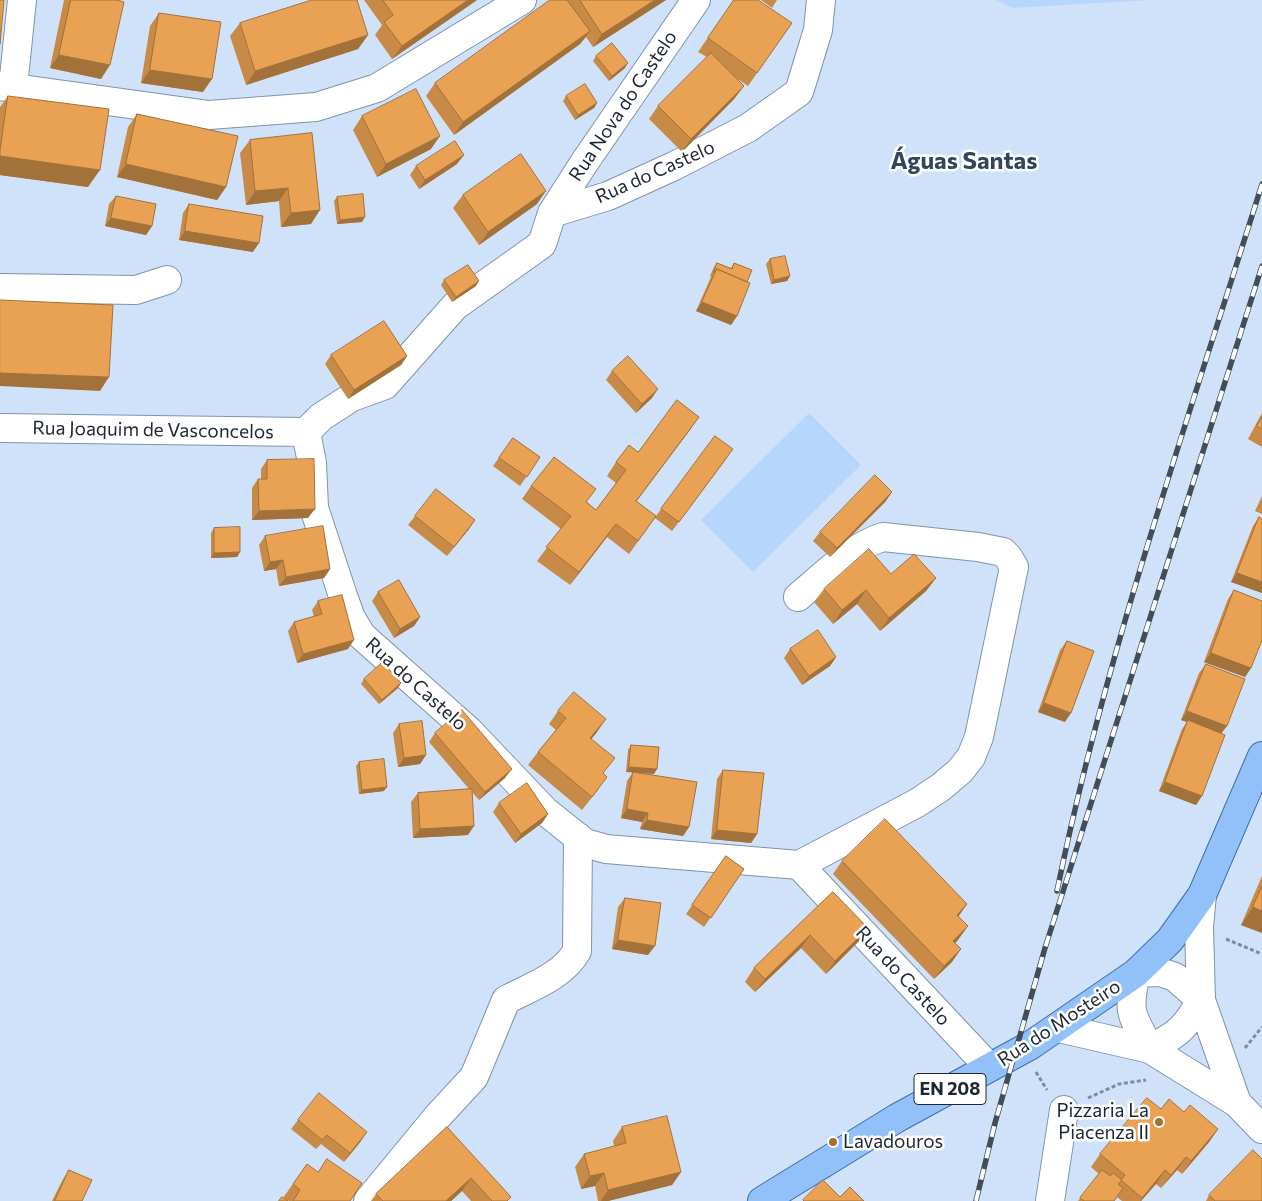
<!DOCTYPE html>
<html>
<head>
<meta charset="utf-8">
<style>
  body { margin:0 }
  canvas { display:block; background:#d0e2fa }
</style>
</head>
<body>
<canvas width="1262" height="1201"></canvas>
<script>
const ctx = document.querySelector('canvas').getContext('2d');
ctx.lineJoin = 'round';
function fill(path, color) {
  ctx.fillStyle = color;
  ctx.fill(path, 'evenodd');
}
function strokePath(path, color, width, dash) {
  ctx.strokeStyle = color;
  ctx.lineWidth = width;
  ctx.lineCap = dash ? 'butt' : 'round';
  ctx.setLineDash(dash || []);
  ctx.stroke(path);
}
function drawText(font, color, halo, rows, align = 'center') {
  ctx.font = font + ' Commissioner,sans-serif';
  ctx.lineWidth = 5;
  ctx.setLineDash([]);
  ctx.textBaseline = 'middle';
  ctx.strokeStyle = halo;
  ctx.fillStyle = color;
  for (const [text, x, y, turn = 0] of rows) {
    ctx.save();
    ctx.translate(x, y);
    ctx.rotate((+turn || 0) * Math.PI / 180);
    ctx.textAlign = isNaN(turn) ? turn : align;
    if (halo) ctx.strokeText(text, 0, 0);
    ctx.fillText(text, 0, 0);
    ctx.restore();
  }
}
fill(new Path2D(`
  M996,0H1150L1013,8Z
  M809,413L861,465L753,572L701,520Z`), '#b7d6fe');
const minor = new Path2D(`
  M0,86L209,115L316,107L377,88L522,0
  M13,87L22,0
  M552,213L608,196L674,166L748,128L799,92L818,30L821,0
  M0,288L136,290L167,280
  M0,428L306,432
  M306,432L312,463L314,508L343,596L351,618L362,636L469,731L545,811L585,843L606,849L799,865L989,1067
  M306,432L321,417L352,397L385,385L455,306L542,244L552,213L584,163L696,0
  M798,597C822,577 853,546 883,537L978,547L1003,552L1008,557L1014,567L979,737L971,757L960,771L941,787L917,803L799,865
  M1202,895L1199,927L1201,1000L1237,1103
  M1160,972L1175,977L1201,1000C1186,1028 1178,1034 1150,1049C1131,1014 1127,1013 1136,973Z
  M1059,1028L1150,1049L1237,1103L1262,1129
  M368,1201L438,1116L474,1077L506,1000C531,987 563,976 577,951L578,837
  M1050,1201L1064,1110`);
const major = new Path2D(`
  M762,1201L897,1118L1031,1045L1136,973L1170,940L1202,895L1262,756`);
strokePath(minor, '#7e93af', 30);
strokePath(major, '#3a6fb1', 30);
strokePath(new Path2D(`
  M1226,939L1262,954
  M1245,1048L1262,1027
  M1036,1072L1047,1090
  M1088,1098L1119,1084L1146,1080`), '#7e8c9e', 3, [4, 2.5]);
strokePath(minor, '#fff', 28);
strokePath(major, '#92c1fa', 28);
const rail = new Path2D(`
  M1057,891C1106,651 1189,418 1262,184
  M976,1201L995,1123L1045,948L1262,266`);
strokePath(rail, '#424d5a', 5.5);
strokePath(rail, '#fff', 4, [11]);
fill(new Path2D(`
  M64,0H117L101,79L50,68Z
  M364,0H477L392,59L375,35L382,25Z
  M568,0H666L593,47L586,37L580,44L454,135L426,96L435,83Z
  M734,0L792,23L748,86L736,78L744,86L734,99L682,152L649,119L658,106L707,57L698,52Z
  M761,0H777L772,8Z
  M159,13L203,92L141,83L150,26Z
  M240,23L368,35L358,49L246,85L230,36Z
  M596,56L625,68L609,81L593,61Z
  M8,96L88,187L0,175V107Z
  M566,96L597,103L594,108L575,120L563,101Z
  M137,114L226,187L217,200L117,177L128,127Z
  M362,116L431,149L377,177L353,130Z
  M312,133L311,224L281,227L279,201L246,205L240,153L250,140Z
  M457,164L419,189L410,175L416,166Z
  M463,195L537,204L479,245L453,208Z
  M116,196L152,226L146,235L105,226L109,204Z
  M337,197L362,222L337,224L334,201Z
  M189,204L253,252L179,240L183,213Z
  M770,259L790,276L787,281L771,284L766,264Z
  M717,263L731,268L734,263L747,282L737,316L731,325L696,311L711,277L710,276L714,267Z
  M444,280L476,286L452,302L441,285Z
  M331,355L407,356L401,365L348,399L325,364Z
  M612,371L652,398L636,413L606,380Z
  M1262,413V447L1248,439Z
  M699,417L636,501L656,516L715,436L727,458L672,531L655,518L629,554L607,537L570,585L537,561L561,529L522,499L531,486L587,502L596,510L616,483L607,476L616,462L638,452Z
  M513,438L540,457L520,486L493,466Z
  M267,460L308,518L252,520V488L258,479H261V469Z
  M1262,496V514L1255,511Z
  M886,501L830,557L813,541L820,532Z
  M415,516L469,529L447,556L408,525Z
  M1259,517L1262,593L1231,582L1253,526Z
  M214,528L240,552L237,557L211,558V533Z
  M265,536L330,569L324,578L279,586L276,569L264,571L259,545Z
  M891,574L936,578L926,591L880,631L857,604L833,624L814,602L824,589Z
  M1234,590L1251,668L1245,677L1204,662L1228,599Z
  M378,592L420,617L414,626L394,638L372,601Z
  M318,601L348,649L297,663L288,631L294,622L314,617L312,610Z
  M1067,641L1065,722L1038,712L1060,650Z
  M790,649L836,657L830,666L802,685L784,658Z
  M1206,664L1227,726L1221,733L1196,805L1159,791L1182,729L1187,722L1181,720L1199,673Z
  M364,679L401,683L398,688L379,704L361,684Z
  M558,711L597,732L591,739L604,774L598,790L582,810L528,765L538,752L556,730L549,724Z
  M399,724L426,755L420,764L398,767L393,733Z
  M435,733L505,778L479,800L472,792L468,835L413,838L411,802L418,793L469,789L429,742Z
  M631,745L654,774L641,773L689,827L683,836L640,829L642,822L621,818L627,781L633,772H626L628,750Z
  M359,762L384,791L359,794L356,766Z
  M723,770L757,834L751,843L711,839L717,779Z
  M499,803L548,814L542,823L515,843L493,812Z
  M726,856L744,869L704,927L686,914Z
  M842,861L967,904L958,917V940L955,943L952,962L934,979L833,874Z
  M1262,876V933L1241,925Z
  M833,892L868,928L859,941L826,974L801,948L755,992L745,982L754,968Z
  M625,898L648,955L612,949L618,907Z
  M1161,1109L1184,1112L1218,1129L1209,1142L1182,1174L1177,1170L1161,1188L1156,1184L1141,1201H1122L1117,1197L1114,1201H1078L1099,1174L1091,1167L1100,1154Z
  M298,1120L361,1141L344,1162L321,1144L316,1149L291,1129Z
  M447,1127L508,1201H471L462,1191L451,1201H371L376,1194Z
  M622,1127L681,1172L672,1185L608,1201H598L595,1186L581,1189L575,1167L584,1154L614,1146L613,1141Z
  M307,1164L350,1201H289L283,1198Z
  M69,1170L82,1201H52L63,1179Z
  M1209,1195L1262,1201H1206Z`), '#c88b47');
fill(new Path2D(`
  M468,0H477L392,59L402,46Z
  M655,0H666L593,47L602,34Z
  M590,31L580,44L454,135L463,122Z
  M368,35L358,49L246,85L255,71Z
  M59,55L110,65L101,79L50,68Z
  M628,63L625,68L609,81L612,76Z
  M150,70L212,79L203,92L141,83Z
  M744,86L734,99L682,152L691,139Z
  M597,103L594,108L575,120L578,115Z
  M440,136L431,149L377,177L386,164Z
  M464,155L457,164L419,189L425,180Z
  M0,156L100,170L88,187L0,175Z
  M126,164L226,187L217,200L117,177Z
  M288,188L279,201L246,205L255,191Z
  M546,191L537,204L479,245L488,232Z
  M320,210L311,224L281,227L291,213Z
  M365,217L362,222L337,224L340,220Z
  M111,218L152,226L146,235L105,226Z
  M185,231L259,243L253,252L179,240Z
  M790,276L787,281L771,284L774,280Z
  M479,281L476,286L452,302L456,297Z
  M702,302L737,316L731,325L696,311Z
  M407,356L401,365L348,399L354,390Z
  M0,373L109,377L100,391L0,386Z
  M658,389L652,398L636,413L642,404Z
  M699,417L690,430L627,514L636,501Z
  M892,492L886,501L830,557L837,548Z
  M315,509L308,518L252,520L259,511Z
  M475,520L469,529L447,556Z
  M616,524L607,537L570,585L579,572Z
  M240,552L237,557L211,558L214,553Z
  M283,560L276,569L264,571L270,562Z
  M330,569L324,578L279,586L286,577Z
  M1237,573L1262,582V593L1231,582Z
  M936,578L926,591L880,631L889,618Z
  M866,590L857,604L833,624L842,610Z
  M420,617L414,626L394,638L400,629Z
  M354,640L348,649L297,663L303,654Z
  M1211,653L1251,668L1245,677L1204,662Z
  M836,657L830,666L802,685L809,676Z
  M401,683L398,688L379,704L382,700Z
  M1044,703L1071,713L1065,722L1038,712Z
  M1187,711L1227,726L1220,735L1188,720L1187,722L1181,720Z
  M606,719L597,732L581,752L590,738Z
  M426,755L420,764L398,767L404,758Z
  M629,767L657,769L654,774L626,772Z
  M512,769L505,778L479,800L485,792Z
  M1165,782L1202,796L1196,805L1159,791Z
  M387,787L384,791L359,794L362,790Z
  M627,809L648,813L642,822L621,818Z
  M548,814L542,823L515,843L521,834Z
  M647,820L689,827L683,836L640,829Z
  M474,826L468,835L413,838L420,829Z
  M717,830L757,834L751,843L711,839Z
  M967,904L958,917L957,915Z
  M1253,907L1262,911V933L1241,925Z
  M968,926L958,940L944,954L953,941Z
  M868,928L859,941L826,974L835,961Z
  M810,935L801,948L755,992L765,979Z
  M618,940L655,946L648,955L612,949Z
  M961,949L952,962L934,979L944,966Z
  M1218,1129L1209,1142L1182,1174L1191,1161Z
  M367,1132L361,1141L344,1162L350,1153Z
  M1186,1157L1177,1170L1161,1188L1171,1175Z
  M1165,1170L1156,1184L1141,1201H1140Z
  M681,1172L672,1185L608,1201H601L608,1190Z
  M604,1173L595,1186L581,1189L590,1176Z
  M471,1178L462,1191L451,1201H446Z`), '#a3713a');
const building = new Path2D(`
  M0,0H4L0,44Z
  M71,0H117L124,2L110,65L59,55Z
  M312,0H357L368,35L255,71L240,23Z
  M383,0H468L402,46L384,22L393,15Z
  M550,0H567L590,31L463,122L435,83Z
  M580,0H655L602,34Z
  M734,0H758L792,23L757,73L708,38Z
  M159,13L221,22L212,79L150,70Z
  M612,43L628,63L612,76L596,56Z
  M711,53L744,86L691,139L658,106Z
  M585,84L597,103L578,115L566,96Z
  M416,89L440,136L386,164L362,116Z
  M8,96L109,109L100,170L0,156V151Z
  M137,114L238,136L226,187L126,164Z
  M312,133L320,210L291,213L288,188L255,191L250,140Z
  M455,141L464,155L425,180L416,166Z
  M521,154L546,191L488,232L463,195Z
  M363,194L365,217L340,220L337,197Z
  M116,196L156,204L152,226L111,218Z
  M189,204L263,216L259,243L185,231Z
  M785,256L790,276L774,280L770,259Z
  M717,263L732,269L734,263L752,270L747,282L717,269L714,272Z
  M468,265L479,281L456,297L444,280Z
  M717,269L750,283L737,316L702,302Z
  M0,300L113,305L109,377L0,373Z
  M384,321L407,356L354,390L331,355Z
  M628,356L658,389L642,404L612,371Z
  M677,400L699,417L636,501L656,516L638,541L616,524L579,572L546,547L571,516L531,486L554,457L596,489L586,502L596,510L626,470L616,462L629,445L638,452Z
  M1262,417V429L1257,426Z
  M715,436L733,449L679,522L661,509Z
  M513,438L540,457L527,477L499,458Z
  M314,459L315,509L259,511L258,479H267V460Z
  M875,475L892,492L837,548L820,532Z
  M436,489L475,520L454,547L415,516Z
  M1259,517L1262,519V582L1237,573Z
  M323,526L330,569L286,577L283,560L270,562L265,536Z
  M240,527V552L214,553V528Z
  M869,549L891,574L914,554L936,578L889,618L866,590L842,610L824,589Z
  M399,580L420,617L400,629L378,592Z
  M1234,590L1262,601V640L1251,668L1211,653Z
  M342,595L354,640L303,654L294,622L322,614L318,601Z
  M818,630L836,657L809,676L790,649Z
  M1067,641L1094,651L1071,713L1044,703Z
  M383,662L401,683L382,700L364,679Z
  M1206,664L1245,679L1227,726L1187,711Z
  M574,692L606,719L590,738L615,758L603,773L607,777L592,797L538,752L566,718L558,711Z
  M462,710L512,769L485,792L435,733Z
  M1188,720L1225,735L1202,796L1165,782Z
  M422,721L426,755L404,758L399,724Z
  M631,745L659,747L657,769L629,767Z
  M384,759L387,787L362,790L359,762Z
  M723,770L764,773L757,834L717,830Z
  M633,772L697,782L689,827L647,820L648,813L627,809Z
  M527,783L548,814L521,834L499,803Z
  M472,789L474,826L420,829L418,793Z
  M885,819L967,904L957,915L968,926L953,941L961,949L944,966L842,861Z
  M726,856L744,869L711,918L692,905Z
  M1262,886V911L1253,907Z
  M833,892L868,928L835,961L810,935L765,979L754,968Z
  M625,898L661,903L655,946L618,940Z
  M319,1093L367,1132L350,1153L327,1135L322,1140L298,1120Z
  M1147,1098L1161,1109L1169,1099L1184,1112L1190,1105L1218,1129L1191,1161L1186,1157L1171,1175L1165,1170L1142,1198L1121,1180L1125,1175L1100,1154Z
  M667,1116L681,1172L608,1190L604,1173L590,1176L584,1154L626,1143L622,1127Z
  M447,1127L511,1197L507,1201H492L471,1178L446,1201H383L376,1194Z
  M1253,1150L1262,1159V1201H1215L1209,1195Z
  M327,1159L362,1183L350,1201H293L300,1190L293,1184L307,1164L318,1172Z
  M69,1170L92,1180L82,1201H55Z
  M1102,1170L1110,1176L1113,1173L1122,1180L1118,1184L1123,1188L1114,1201H1084L1080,1198Z
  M823,1180L840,1197L850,1187L864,1201H804L803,1200Z
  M282,1197L288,1201H279Z`);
fill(building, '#e9a253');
strokePath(building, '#a3713a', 1);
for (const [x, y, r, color] of [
  [1159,1122,5,"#a8702e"],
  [833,1142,5,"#a8702e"]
]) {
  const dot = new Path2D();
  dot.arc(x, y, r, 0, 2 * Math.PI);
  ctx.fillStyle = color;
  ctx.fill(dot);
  strokePath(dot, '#fff', 2);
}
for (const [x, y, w] of [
  [950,1089,72]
]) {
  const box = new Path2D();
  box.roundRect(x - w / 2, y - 15.5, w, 31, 4);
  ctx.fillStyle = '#fff';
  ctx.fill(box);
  strokePath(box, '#1d2631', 1);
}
drawText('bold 18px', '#1d2631', null, [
  ["EN 208",950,1089]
]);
drawText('19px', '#1d2631', '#fff', [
  ["Rua Nova do Castelo",623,106,-56],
  ["Rua do Castelo",655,172,-24],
  ["Rua Joaquim de Vasconcelos",153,430,1],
  ["Rua do Castelo",416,684,42],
  ["Rua do Castelo",903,976,47],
  ["Rua do Mosteiro",1059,1023,-33]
]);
drawText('19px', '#1d2631', '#fff', [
  ["Pizzaria La",1149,1111],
  ["Piacenza II",1149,1133],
  ["Lavadouros",843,1142,"left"]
], 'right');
drawText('bold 24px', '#32455d', '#fff', [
  ["Águas Santas",964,161]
]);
</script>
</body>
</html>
